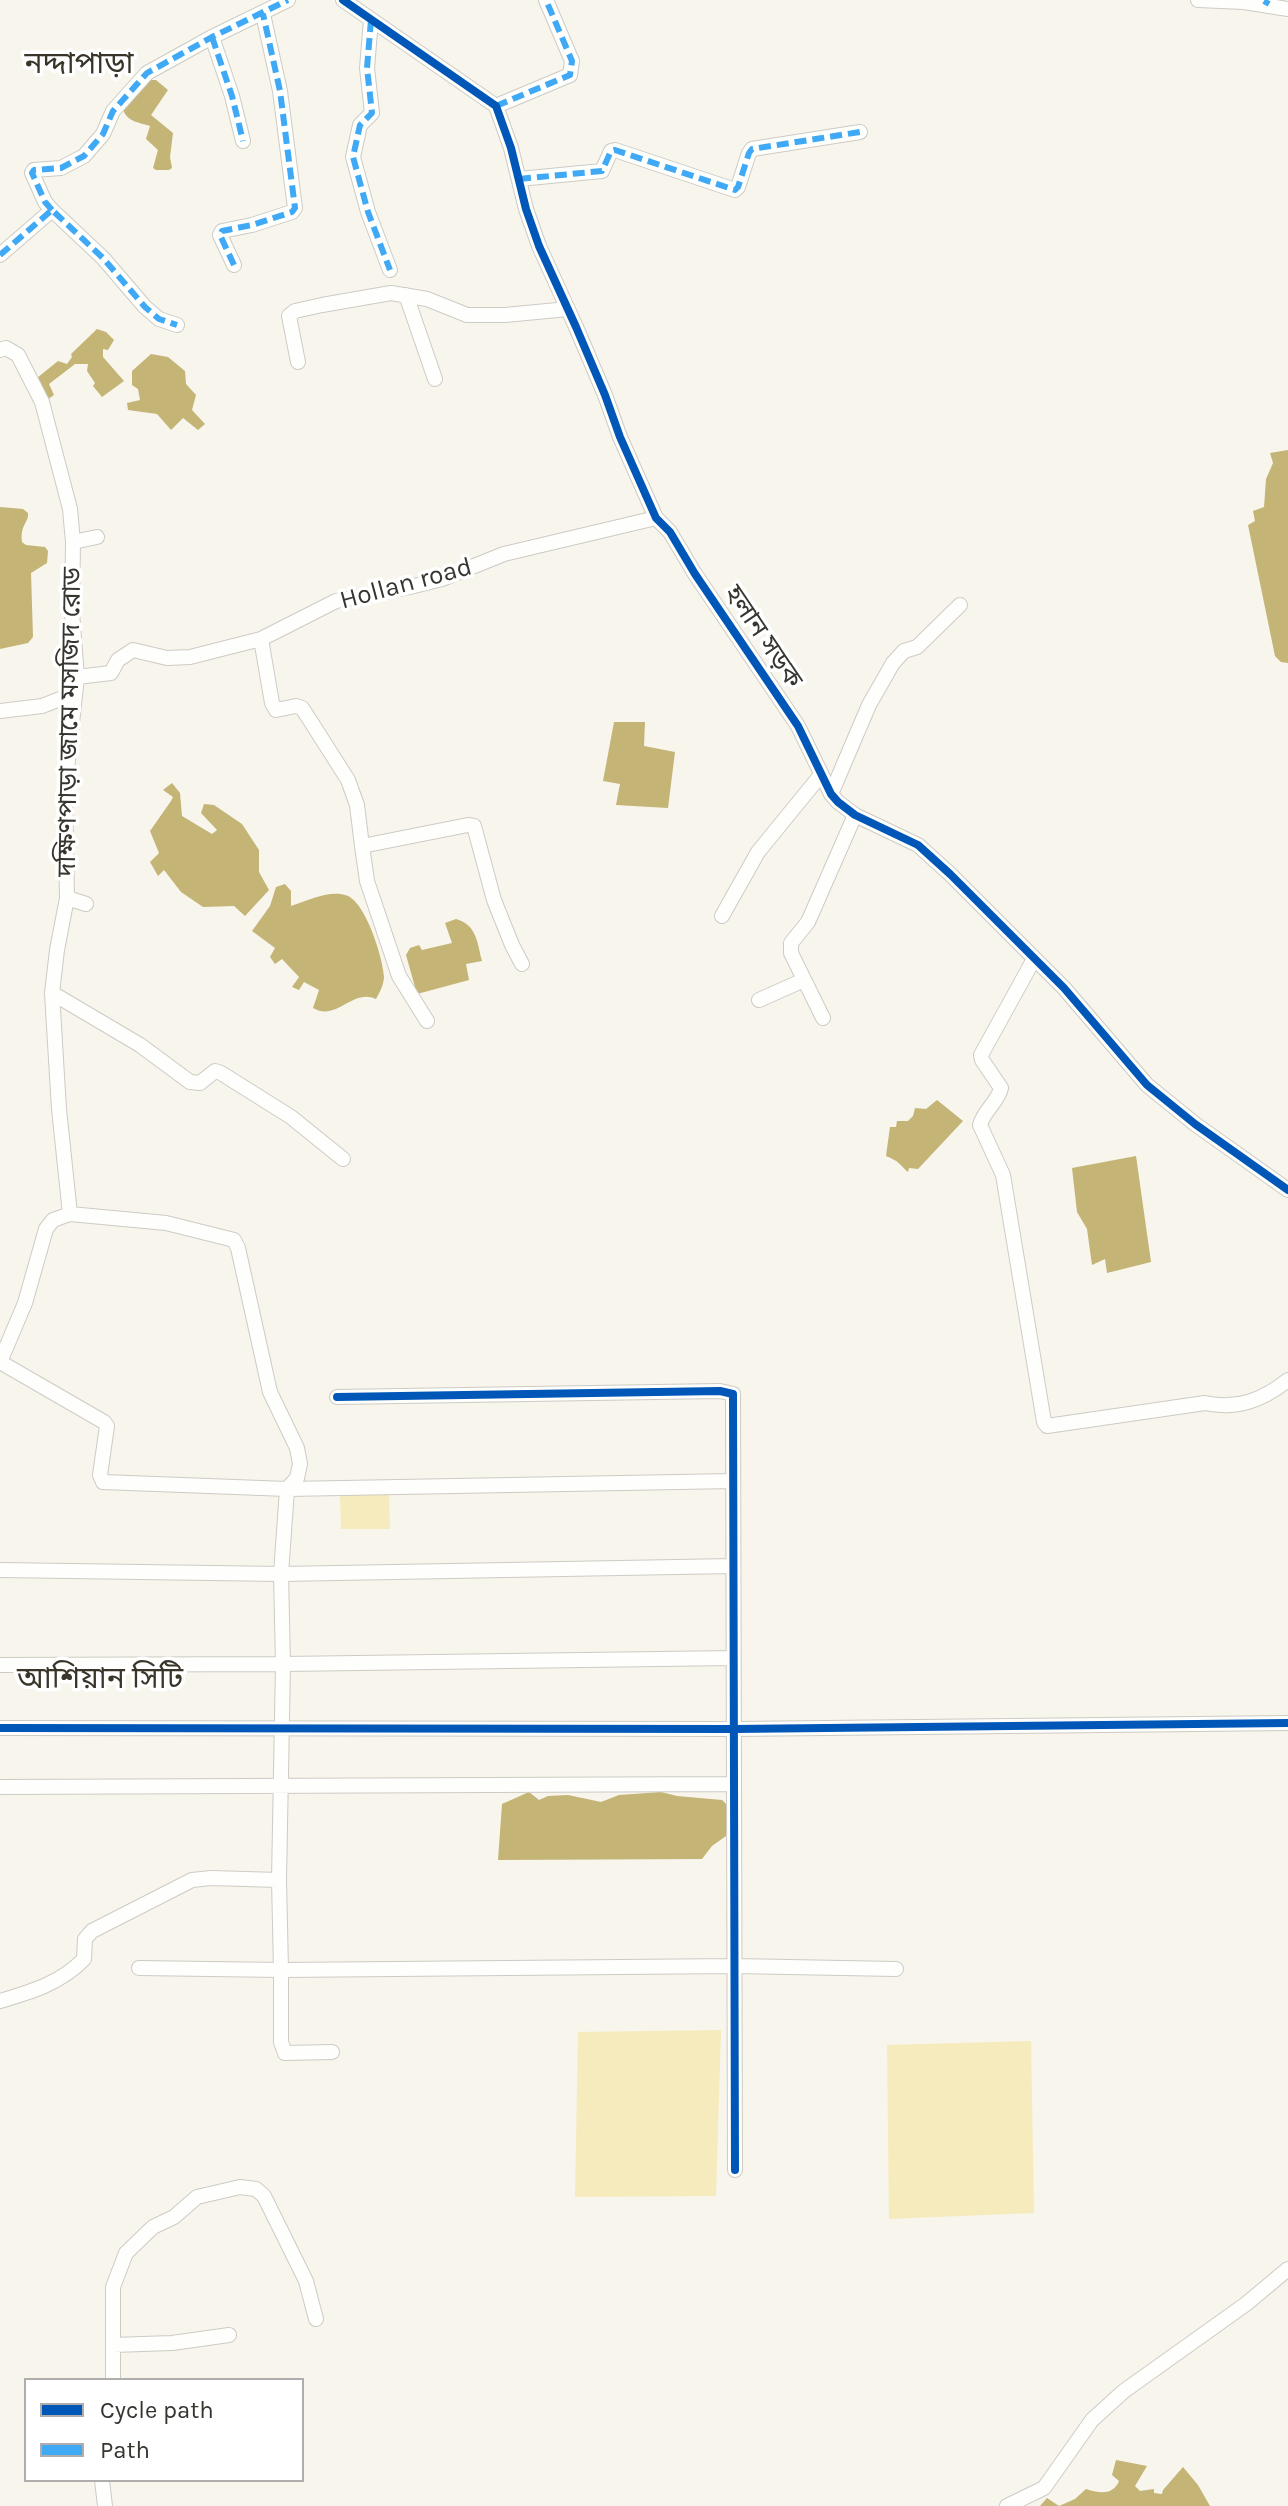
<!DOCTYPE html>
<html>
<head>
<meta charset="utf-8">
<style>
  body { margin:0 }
  #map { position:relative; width:1288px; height:2506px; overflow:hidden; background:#f7f5ec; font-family:Karla,sans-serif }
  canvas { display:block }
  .legend { position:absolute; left:24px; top:2378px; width:280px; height:104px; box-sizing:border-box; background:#fff; border:2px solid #afaeac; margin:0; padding:10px 14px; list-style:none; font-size:24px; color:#37352f }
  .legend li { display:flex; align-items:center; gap:16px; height:40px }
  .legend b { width:40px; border:2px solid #afaeac }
</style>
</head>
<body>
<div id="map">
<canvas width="1288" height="2506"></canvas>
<ul class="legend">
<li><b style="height:10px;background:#0057b8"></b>Cycle path</li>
<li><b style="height:10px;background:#3fa9f5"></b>Path</li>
</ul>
</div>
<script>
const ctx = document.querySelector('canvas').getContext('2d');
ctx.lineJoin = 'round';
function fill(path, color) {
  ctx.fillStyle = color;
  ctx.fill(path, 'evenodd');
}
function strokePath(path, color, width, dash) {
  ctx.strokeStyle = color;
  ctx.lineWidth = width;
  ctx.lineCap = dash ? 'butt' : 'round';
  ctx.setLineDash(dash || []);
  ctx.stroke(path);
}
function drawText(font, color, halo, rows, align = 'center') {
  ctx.font = font + ' Karla,"Noto Sans Bengali",sans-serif';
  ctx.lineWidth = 7;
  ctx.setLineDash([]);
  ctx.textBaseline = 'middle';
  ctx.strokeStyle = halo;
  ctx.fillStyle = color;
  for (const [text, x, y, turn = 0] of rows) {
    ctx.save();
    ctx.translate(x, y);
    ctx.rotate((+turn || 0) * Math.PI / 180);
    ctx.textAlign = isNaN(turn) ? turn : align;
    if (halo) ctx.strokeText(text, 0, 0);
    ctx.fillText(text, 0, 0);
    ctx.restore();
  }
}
fill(new Path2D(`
  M340,1495H389L390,1529H341Z
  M721,2030L716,2196L575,2197L578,2032Z
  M1031,2041L1034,2213L889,2219L887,2045Z`), '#f6ebbd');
fill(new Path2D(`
  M149,80H156L168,90L151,115L173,133L170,157L172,168L169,170H156L153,168L158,150L146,139L150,126C139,122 129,123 123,110L136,91Z
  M97,329L106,332L114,340L108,350L103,349V357L124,381L102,397L93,386L95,383L87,371L88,364H75L49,384L54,395L47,400L37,378L58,361L67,364L72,357L71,354Z
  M151,354L168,357L185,371L186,384L196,395L192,410L205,424L198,430L183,418L171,430L157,414L128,410L127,403L140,400L138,389L132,385V371Z
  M1288,450V663L1281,662L1275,656L1248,525L1255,521L1253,511L1264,507L1266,479L1273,463L1270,453Z
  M0,507L23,509L28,513C29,523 20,524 22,542L26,545L45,547L48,551L47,563L31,573L33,637L28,643L0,649Z
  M614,722H645L644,746L675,752L668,808L616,805L620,784L603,781Z
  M172,783L180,793L182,816L212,834L217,830L201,813L204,804L214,805L242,824L259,850V872L269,890L245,916L234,906L203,907L181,892L164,870L158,876L150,862L159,853L150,831L171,801L173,797L163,790Z
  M285,884L291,891V906C307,901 329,890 345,895C365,899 383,958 384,976C384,984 380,992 376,999C352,988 337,1022 313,1008L319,990L304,982L299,990L292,987L299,977L282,959L275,964L270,957L275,948L252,931L270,906L276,887Z
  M456,919C477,925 477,942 482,961L466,964L469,980L417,994L406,955L410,948L419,945L422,950L452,943L445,923Z
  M937,1100L963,1121L918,1169L909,1168L908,1172C898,1163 900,1162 886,1156L890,1127H896L897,1121H908L913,1116L915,1108L926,1109Z
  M1136,1156L1151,1262L1107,1273L1105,1259L1092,1265L1087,1229L1077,1212L1072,1168Z
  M529,1792L539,1800L548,1796L568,1795L601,1802L619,1795L661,1792L677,1796L722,1800C734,1809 728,1824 726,1836L712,1846L702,1859L498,1860L502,1804Z
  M1116,2460L1147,2466L1135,2486L1140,2491L1154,2489V2493L1162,2494L1163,2490L1183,2467L1198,2485L1210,2506H1040L1047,2498L1059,2506L1075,2499L1086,2489C1098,2493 1113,2496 1119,2481L1112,2475Z`), '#c4b475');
const minor = new Path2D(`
  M343,0L496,106L511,148L526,209L539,246L576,327L605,395L620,437L656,518L670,532L695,574L798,726L831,794L838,802L855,815L918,845L950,874L1064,988L1147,1085L1195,1124L1288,1190
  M1198,0L1244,2L1288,9
  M371,20L367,68L372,113L360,125L353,157L368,212L390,270
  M212,37L232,96L243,141
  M496,106L570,75L572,61L546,0
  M519,179L602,171L611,151L615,150L735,190L738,187L749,153L752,149L860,132
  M52,210L45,202L32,173L34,170L61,168L84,156L103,134L113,111L147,73L212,37L288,0
  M0,255L52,210L103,258L145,307L159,319L177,325
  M234,265L220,235L222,231L252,225L292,212L295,208L280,91L263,14
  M406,295L435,379
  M0,350L6,348L18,355L42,402L70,509L73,542L72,612L77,677L65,788L67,898L57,950L52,993L59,1109L70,1214L53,1220L46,1229L25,1303L0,1362
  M298,362L289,316L295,311L322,305L391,293L427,299L467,315H505L568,309
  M73,542L97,537
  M261,639L272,703L276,710L296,706L302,708L313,725L348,780L357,805L362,846L468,825L474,826L494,900L512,945L522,964
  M77,677L111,673L118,660L133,650L167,658L190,657L261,639L336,601L410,587L442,579L504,554L656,518
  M0,711L42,706L73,694
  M831,794L869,705L893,663L904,651L917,647L960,605
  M362,846L367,881L399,976L427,1021
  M67,898L86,904
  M722,916L758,852L820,776
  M1034,959L981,1055L982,1060L1001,1088C998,1102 984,1110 980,1125L1003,1175L1044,1422L1047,1426L1205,1403C1237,1410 1263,1400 1288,1380
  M52,993L140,1045L190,1082L200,1083L215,1071L221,1073L291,1117L343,1159
  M759,1000L804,980
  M823,1018L791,953V943L808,922L855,815
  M70,1214L166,1223L234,1240L238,1248L270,1392L297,1448L300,1464L297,1478L287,1489L281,1574L283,1664L279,1880
  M0,1362L104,1422L107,1426L100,1475L103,1482L287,1489L733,1481
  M337,1397L720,1391L733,1394L735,2170
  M0,1570L281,1574L733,1566
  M0,1665L283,1664L734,1658
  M0,1728L734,1729L1288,1723
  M0,1787L734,1784
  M139,1968L281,1970V2042L285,2053L332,2052
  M0,2001C31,1992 61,1983 84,1959L85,1939L92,1931L192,1880L211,1878L279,1880L281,1970L735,1966L896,1969
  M113,2345L172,2343L229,2335
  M113,2380V2287L126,2253L153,2227L174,2217L197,2197L240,2187L256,2189L264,2196L306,2281L316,2319
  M102,2480L105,2506
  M1007,2506L1044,2488L1092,2420L1124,2391L1246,2304L1288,2269`);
strokePath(minor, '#cdcbc4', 16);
strokePath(minor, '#fefefc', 14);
strokePath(new Path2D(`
  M1265,5L1268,0
  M371,20L367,68L372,113L360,125L353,157L368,212L390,270
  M212,37L232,96L243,141
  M496,106L570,75L572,61L546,0
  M519,179L602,171L611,151L615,150L735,190L738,187L749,153L752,149L860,132
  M52,210L45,202L32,173L34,170L61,168L84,156L103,134L113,111L147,73L212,37L288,0
  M0,255L52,210L103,258L145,307L159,319L177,325
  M234,265L220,235L222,231L252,225L292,212L295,208L280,91L263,14`), '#3fa9f5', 6, [12, 6]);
strokePath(new Path2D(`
  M343,0L496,106L511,148L526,209L539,246L576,327L605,395L620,437L656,518L670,532L695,574L798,726L831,794L838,802L855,815L918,845L950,874L1064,988L1147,1085L1195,1124L1288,1190
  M337,1397L720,1391L733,1394L735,2170
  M0,1728L734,1729L1288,1723`), '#0057b8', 8);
drawText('26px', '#37352f', '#fff', [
  ["Hollan road",406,584,-15],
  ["হলান সড়ক",763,637,56],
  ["দক্ষিণপাড়া জামে মসজিদ রোড",70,722,-89]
]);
drawText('30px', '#393629', '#fff', [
  ["নদ্দাপাড়া",79,64],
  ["আশিয়ান সিটি",100,1679]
]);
</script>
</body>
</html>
